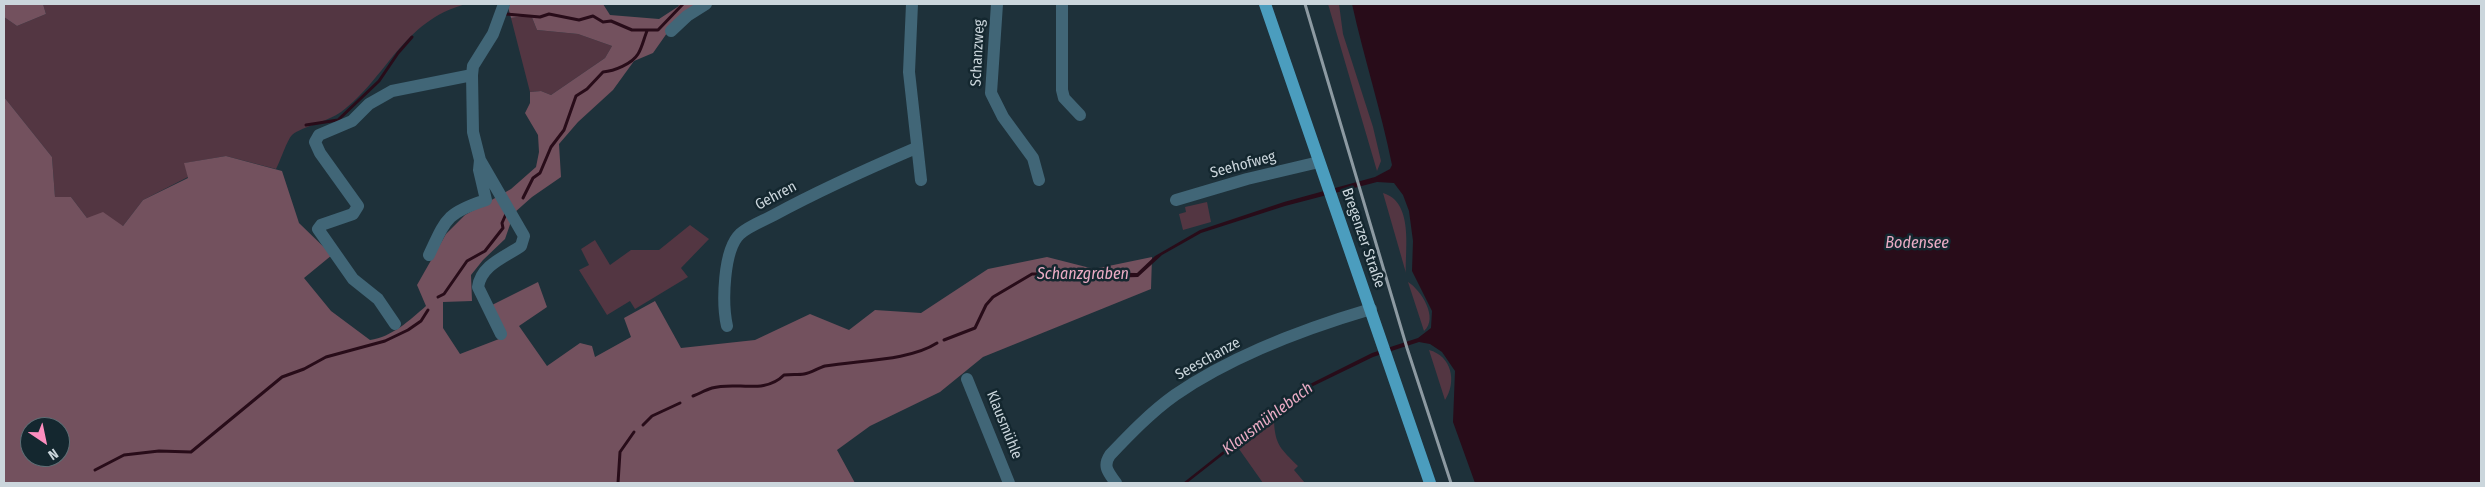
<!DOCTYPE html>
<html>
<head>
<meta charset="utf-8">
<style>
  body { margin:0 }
  #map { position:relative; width:2485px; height:487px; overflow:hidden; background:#1e313a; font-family:"Fira Sans Condensed",sans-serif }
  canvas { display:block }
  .frame { position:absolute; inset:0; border:5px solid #cbd6dc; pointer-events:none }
  .north { position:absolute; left:20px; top:417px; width:50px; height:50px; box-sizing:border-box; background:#14272f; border:1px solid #5d6d74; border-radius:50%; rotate:146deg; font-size:14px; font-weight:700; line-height:20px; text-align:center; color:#cbd6dc }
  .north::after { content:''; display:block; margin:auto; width:18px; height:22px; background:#fd8ebf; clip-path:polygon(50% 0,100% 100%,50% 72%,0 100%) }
</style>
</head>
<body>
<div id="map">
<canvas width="2485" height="487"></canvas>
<div class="frame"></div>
<div class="north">N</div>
</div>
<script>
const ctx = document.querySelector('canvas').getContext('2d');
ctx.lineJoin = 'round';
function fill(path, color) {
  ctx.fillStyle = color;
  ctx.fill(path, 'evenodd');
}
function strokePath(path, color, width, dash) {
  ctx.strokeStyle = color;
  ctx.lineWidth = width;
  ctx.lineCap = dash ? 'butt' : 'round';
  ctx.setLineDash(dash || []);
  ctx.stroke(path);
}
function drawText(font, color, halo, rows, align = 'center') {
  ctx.font = font + ' "Fira Sans Condensed",sans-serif';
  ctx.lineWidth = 5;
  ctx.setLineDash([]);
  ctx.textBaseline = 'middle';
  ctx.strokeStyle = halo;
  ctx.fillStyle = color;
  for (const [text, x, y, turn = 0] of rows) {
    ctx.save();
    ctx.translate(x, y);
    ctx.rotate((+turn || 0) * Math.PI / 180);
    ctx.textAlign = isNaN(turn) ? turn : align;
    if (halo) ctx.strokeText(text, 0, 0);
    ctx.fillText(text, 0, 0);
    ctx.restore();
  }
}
fill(new Path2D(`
  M43,4H466C402,21 388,77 341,112C327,122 303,126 292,135C287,140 280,162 276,169L226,156L185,163L188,177L143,200L123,226L87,218L71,197H55L52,157L4,97V17L17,26L46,14Z
  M1328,4H1339L1343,34L1373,127L1381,161L1377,171Z
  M531,15L537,30L578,34L612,46L605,58L551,95L541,91L530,92L511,18Z
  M1383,193C1414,202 1405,250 1406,273Z
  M1207,202L1211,222L1183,230L1179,214L1186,212L1185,207Z
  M690,225L709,239L681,268L688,277L635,309L630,301L607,315L579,270L589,265L581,249L595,240L610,265L631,250H659Z
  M1408,282C1421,290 1439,318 1424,331Z
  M1429,350C1452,356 1457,382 1445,400Z
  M1274,421C1275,445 1281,449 1298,466L1294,470L1305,483H1263L1239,449Z`), '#533642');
fill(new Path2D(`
  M4,4H43L46,14L17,26L4,17Z
  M511,4H603L610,15L659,19L679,6L678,4H703L672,26L653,53L634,61L613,90L578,122L559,144L561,177L532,197L514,213L505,239L483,260L471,275L472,301L443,302V328L460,354L499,339L492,305L538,282L547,307L519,326L547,366L580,343L592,346L595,357L631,337L624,318L655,301L681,348L755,340L810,314L849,330L875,310L921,313L988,269L1047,257L1094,269L1152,257L1151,289L983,357L940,392L870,426L837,450L855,483H4V97L52,157L55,197H71L87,218L103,212L123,226L143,200L188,178L184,163L226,156L282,171L299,223L332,255L304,278L331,311L370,340C392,337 410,320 426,306L417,285L446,234L465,215L511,189L536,167L539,152L538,135L525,113L530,103V92L541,91L551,95L605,58L612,46L578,34L537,30L531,15L511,18L508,7ZM30,427H60V457H30Z`), '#73515e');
fill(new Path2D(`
  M1352,4H2481V483H1475L1453,422L1455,371L1442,352L1430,344L1419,342L1373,357L1307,389L1187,483H1183L1304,387L1372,353L1418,338L1431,328L1432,311L1412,271L1413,241L1409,211L1403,195L1394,183L1377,182L1285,206L1201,233L1162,255L1138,277L1105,278L1067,274L1068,272L1137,273L1155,256L1200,230L1284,202L1375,177L1390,169L1392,165C1381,110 1364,58 1352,4Z`), '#280c19');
strokePath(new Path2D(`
  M506,14L540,17L549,14L579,20L593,16L603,22L611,21L632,30H658L683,4
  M306,125L338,120L379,81L398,53L412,37
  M523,198L533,178L540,173L551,147L564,130L576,96L587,89L603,72C614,71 632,64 638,54C642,48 644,38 647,31
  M438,297L444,294L467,261L485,251L503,228L502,223L506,214
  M944,340L975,328L986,305L993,297L1032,274H1071
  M693,396C699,394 705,390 712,388C736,381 764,395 784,375C791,374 798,375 804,374C811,373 818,368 825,366C859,360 909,361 937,343
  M643,425L652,416L680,403
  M95,470L124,455L159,451L191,452L282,377L304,369L326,357L385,341L408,330L421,321L428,310
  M618,483L620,452L634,432`), '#280c19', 3);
strokePath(new Path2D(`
  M912,4L909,72L921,180
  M997,4L991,93L1003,117L1033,158L1039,180
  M1062,4V90L1064,98L1080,115
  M671,31L687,16L706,4
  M1176,200L1247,179L1319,162
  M429,255C446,219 446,213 486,200L479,170L480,160
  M395,324L378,299L353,279L318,229L321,225L353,214L358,206L320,153L315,142L319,135L352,121L369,104L392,91L472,75
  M727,326C722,304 723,250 740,234C749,226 763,221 774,215C820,190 867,169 916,148
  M501,334L478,287C481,265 505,257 521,246L524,236L480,160L473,132L472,75L473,66L493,34L504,4
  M967,379L1009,483
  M1116,483C1109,473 1102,467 1110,455C1129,435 1151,412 1175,395C1233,355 1303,329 1371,309`), '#416677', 12);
strokePath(new Path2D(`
  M1265,4L1430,483`), '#4b9dbe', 12);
strokePath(new Path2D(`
  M1305,4L1407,348L1451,483`), '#8d9aa2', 3);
drawText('15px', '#cbd6dc', '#14272f', [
  ["Schanzweg",978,53,-87],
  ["Seehofweg",1243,165,-15],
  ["Gehren",776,196,-28],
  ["Bregenzer Straße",1363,238,71],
  ["Seeschanze",1208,359,-29],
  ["Klausmühle",1004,425,68]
]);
drawText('italic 16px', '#ebacc5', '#14272f', [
  ["Bodensee",1917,244],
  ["Schanzgraben",1083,275],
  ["Klausmühlebach",1268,419,-37]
]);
</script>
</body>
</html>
